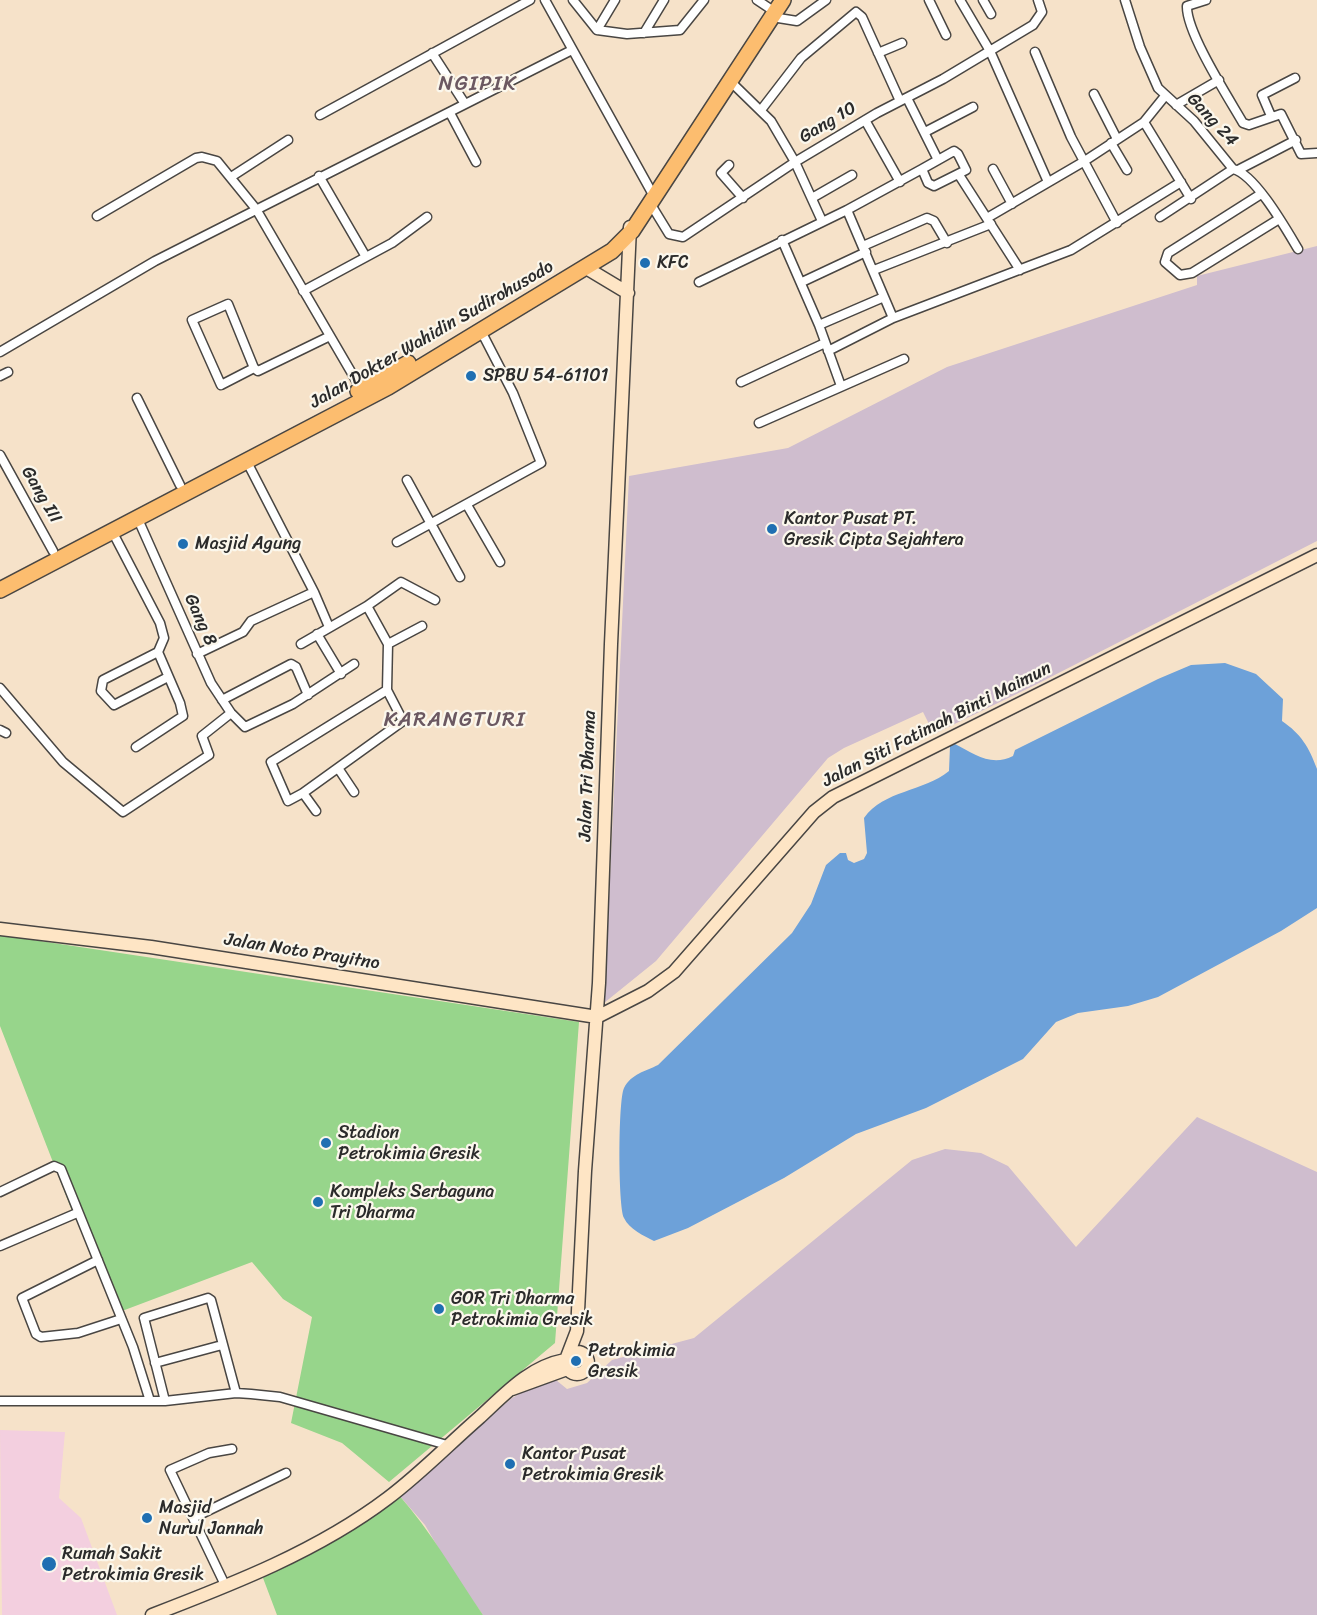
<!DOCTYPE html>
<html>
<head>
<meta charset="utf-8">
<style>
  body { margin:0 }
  canvas { display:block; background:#f6e2c9 }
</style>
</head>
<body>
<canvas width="1317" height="1615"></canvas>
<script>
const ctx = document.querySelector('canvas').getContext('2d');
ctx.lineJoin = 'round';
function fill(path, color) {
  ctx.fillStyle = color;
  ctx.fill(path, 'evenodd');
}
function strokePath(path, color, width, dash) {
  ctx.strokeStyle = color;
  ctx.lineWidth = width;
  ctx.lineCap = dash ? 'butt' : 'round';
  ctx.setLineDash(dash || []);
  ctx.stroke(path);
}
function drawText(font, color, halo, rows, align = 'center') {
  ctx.font = font + ' Sriracha,sans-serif';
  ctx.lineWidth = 4.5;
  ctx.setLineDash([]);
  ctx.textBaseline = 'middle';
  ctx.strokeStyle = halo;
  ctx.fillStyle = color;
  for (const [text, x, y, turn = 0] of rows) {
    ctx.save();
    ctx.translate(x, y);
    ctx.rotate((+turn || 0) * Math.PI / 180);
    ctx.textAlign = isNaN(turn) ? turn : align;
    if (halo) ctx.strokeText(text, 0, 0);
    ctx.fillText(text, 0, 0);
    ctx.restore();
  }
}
fill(new Path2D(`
  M0,1430L65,1432L59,1498L81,1518L117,1615H2Z`), '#f3cfdf');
fill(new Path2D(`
  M1317,246V541L1035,685L934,734L923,712L844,748L828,758L656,961L604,1003L629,476L788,448L947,367L1197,285V276Z
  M1197,1117L1317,1172V1615H483L450,1568L425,1525L398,1494L512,1398L537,1384L556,1380L567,1389L587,1383L612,1360L694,1338L912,1160L945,1149L981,1153L1008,1166L1076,1247Z`), '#cfbdce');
fill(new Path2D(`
  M0,935L579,1022L555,1343L389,1482L342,1443L291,1423L312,1317L283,1299L252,1262L122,1311L72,1211L0,1026Z
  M398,1494C431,1531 455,1574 483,1615H277L263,1578Z`), '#97d58b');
fill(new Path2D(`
  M1225,663L1256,674L1283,699L1282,721C1301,734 1309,747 1317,769V908L1281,931L1158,997L1128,1006L1078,1013L1056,1022L1023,1059L926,1108L856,1134L784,1178L688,1228L654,1241C644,1236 629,1229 624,1218C618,1206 618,1100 624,1088C631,1074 646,1071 658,1065L792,933L811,904L826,865L840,853H846L848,860L854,863L864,859L867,853L864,818C884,790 923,792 949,771L950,746L955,744C974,754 991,767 1013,756L1015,750L1158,679L1191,665Z`), '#6da1d9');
const street = new Path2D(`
  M545,0L651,191
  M573,0L597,30L627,34L680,30L704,0
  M757,0L775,12
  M929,0L946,35
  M960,0L990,51L1048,182
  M983,0L991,14
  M1125,0L1140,47L1158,88L1194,121L1233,169C1255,174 1286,229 1298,249
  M1206,0L1187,6C1186,32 1228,97 1243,123L1249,125L1281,114L1301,154L1317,153
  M772,17L797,21L826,0
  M597,30L615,0
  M644,33L664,0
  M1035,52L1071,137L1117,223
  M432,53L465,104
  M878,53L902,43
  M730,81L771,121L795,162L822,221
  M1094,94L1117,139
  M907,98L938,160
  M1176,105L1219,80
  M761,110L801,58L856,12L862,17L900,101
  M450,113L476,162
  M320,115L530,0
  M1271,116L1262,95L1295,78
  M865,120L900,182
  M1144,122L1191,199
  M925,132L973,107
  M1111,143L1127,170
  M729,165L721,173L743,198
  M993,169L1012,204
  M1238,170L1296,140
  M959,175L1020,270
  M231,177L288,140
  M1261,194L1168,253L1165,262L1180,275L1192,273L1279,219
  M812,198L852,175
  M650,203L669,234L683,237L795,162L877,113L943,79L1033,25L1042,12L1038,0
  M847,210L922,169L928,183L934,186L966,170L958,154L954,151L922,169
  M97,216L196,158L202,157L217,161L256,209L361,389
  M1160,217L1233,169
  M987,218L1083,162L1144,122L1165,96
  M782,240L819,325L884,297
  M863,246L927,218L934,221L947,243
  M366,257L392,243L427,217
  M874,270L991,224
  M699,282L847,210L893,318L1071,250L1181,182
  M802,282L866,252
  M303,291L366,257L319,176
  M819,325L841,386
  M828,351L893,318
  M0,352L155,261L572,50
  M254,368L228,304L192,320L221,385L254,368L258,371L330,336
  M0,376L8,372
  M741,382L825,343
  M137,398L180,485
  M759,423L904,359
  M0,455L53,551
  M246,460L314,592
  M407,480L460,577
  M467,505L500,562
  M137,517L211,683L231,713L245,727L293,704L354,664
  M112,531L160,623L164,638L158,652L180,703L183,716L136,747
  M397,542L541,463L513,393L481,331
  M367,606L388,644L387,690L403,721L303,793L288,801L271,762L387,690
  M317,634L341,674
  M301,644L367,606L401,582L435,600
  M388,644L422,626
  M158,652L103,680L101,691L114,705L168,677
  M197,654L243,632L251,621L314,592L329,627
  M0,688L63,762L123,812L209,755L202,736L231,713
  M222,700L291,664L296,667L308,695
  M0,730L6,733
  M338,768L354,792
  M303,793L316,811
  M0,1192L54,1166L61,1169L133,1347L150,1401
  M0,1246L77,1213
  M98,1260L22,1298L36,1334L41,1337L78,1333L121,1319
  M155,1363L222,1345
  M0,1401H165L236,1393L251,1394L280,1397L447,1445
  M165,1401L144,1318L208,1298L211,1300L236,1393
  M193,1518L286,1473
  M226,1587L170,1470L209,1453L232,1449`);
const secondary = new Path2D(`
  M588,269L628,293
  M0,929L151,947L597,1017L648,991L674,972L814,812L833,797L1317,555
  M566 1363a11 11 0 1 1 22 0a11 11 0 1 1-22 0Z
  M567,1357L577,1331L585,1171L599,983L611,644L630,227
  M512,1389L567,1369
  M152,1615C233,1584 318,1551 388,1498C420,1474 449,1444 480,1417C506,1393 529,1367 565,1360`);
const highway = new Path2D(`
  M358,391L408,363
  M0,590L388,387L612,251L632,231L783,0`);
strokePath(street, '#494643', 11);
strokePath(secondary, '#494643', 15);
strokePath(highway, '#494643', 18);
strokePath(street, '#fff', 8);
strokePath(secondary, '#fee5c5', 12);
strokePath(highway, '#fcbd6f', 15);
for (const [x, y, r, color] of [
  [645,263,6,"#1f6fb2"],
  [471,376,6,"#1f6fb2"],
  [772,529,6,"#1f6fb2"],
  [183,544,6,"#1f6fb2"],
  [326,1143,6,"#1f6fb2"],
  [318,1202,6,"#1f6fb2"],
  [439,1309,6,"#1f6fb2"],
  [576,1361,6,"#1f6fb2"],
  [510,1464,6,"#1f6fb2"],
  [147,1518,6,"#1f6fb2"],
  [49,1564,8,"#1f6fb2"]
]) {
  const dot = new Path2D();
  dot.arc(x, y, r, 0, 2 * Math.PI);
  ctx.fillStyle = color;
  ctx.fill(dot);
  strokePath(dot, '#fbf7ec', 2);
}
drawText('18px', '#2b2b2b', '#fbf7ec', [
  ["Gang 24",1212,120,47],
  ["Gang 10",828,123,-31],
  ["Jalan Dokter Wahidin Sudirohusodo",432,335,-30],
  ["Gang III",41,495,60],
  ["Gang 8",200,620,66],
  ["Jalan Siti Fatimah Binti Maimun",937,725,-27],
  ["Jalan Tri Dharma",588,776,-88],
  ["Jalan Noto Prayitno",302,952,9]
]);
drawText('18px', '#2b2b2b', '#fbf7ec', [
  ["KFC",657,263],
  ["SPBU 54-61101",483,376],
  ["Kantor Pusat PT.",784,519],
  ["Gresik Cipta Sejahtera",784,540],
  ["Masjid Agung",195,544],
  ["Stadion",338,1133],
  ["Petrokimia Gresik",338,1154],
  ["Kompleks Serbaguna",330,1192],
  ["Tri Dharma",330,1213],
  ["GOR Tri Dharma",451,1299],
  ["Petrokimia Gresik",451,1320],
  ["Petrokimia",588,1351],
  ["Gresik",588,1372],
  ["Kantor Pusat",522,1454],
  ["Petrokimia Gresik",522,1475],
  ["Masjid",159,1508],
  ["Nurul Jannah",159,1529],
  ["Rumah Sakit",62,1554],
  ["Petrokimia Gresik",62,1575]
], 'left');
ctx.letterSpacing = '1.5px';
drawText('21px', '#6b5861', '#fbf7ec', [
  ["NGIPIK",478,85],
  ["KARANGTURI",455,721]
]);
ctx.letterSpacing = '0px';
</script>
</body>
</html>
